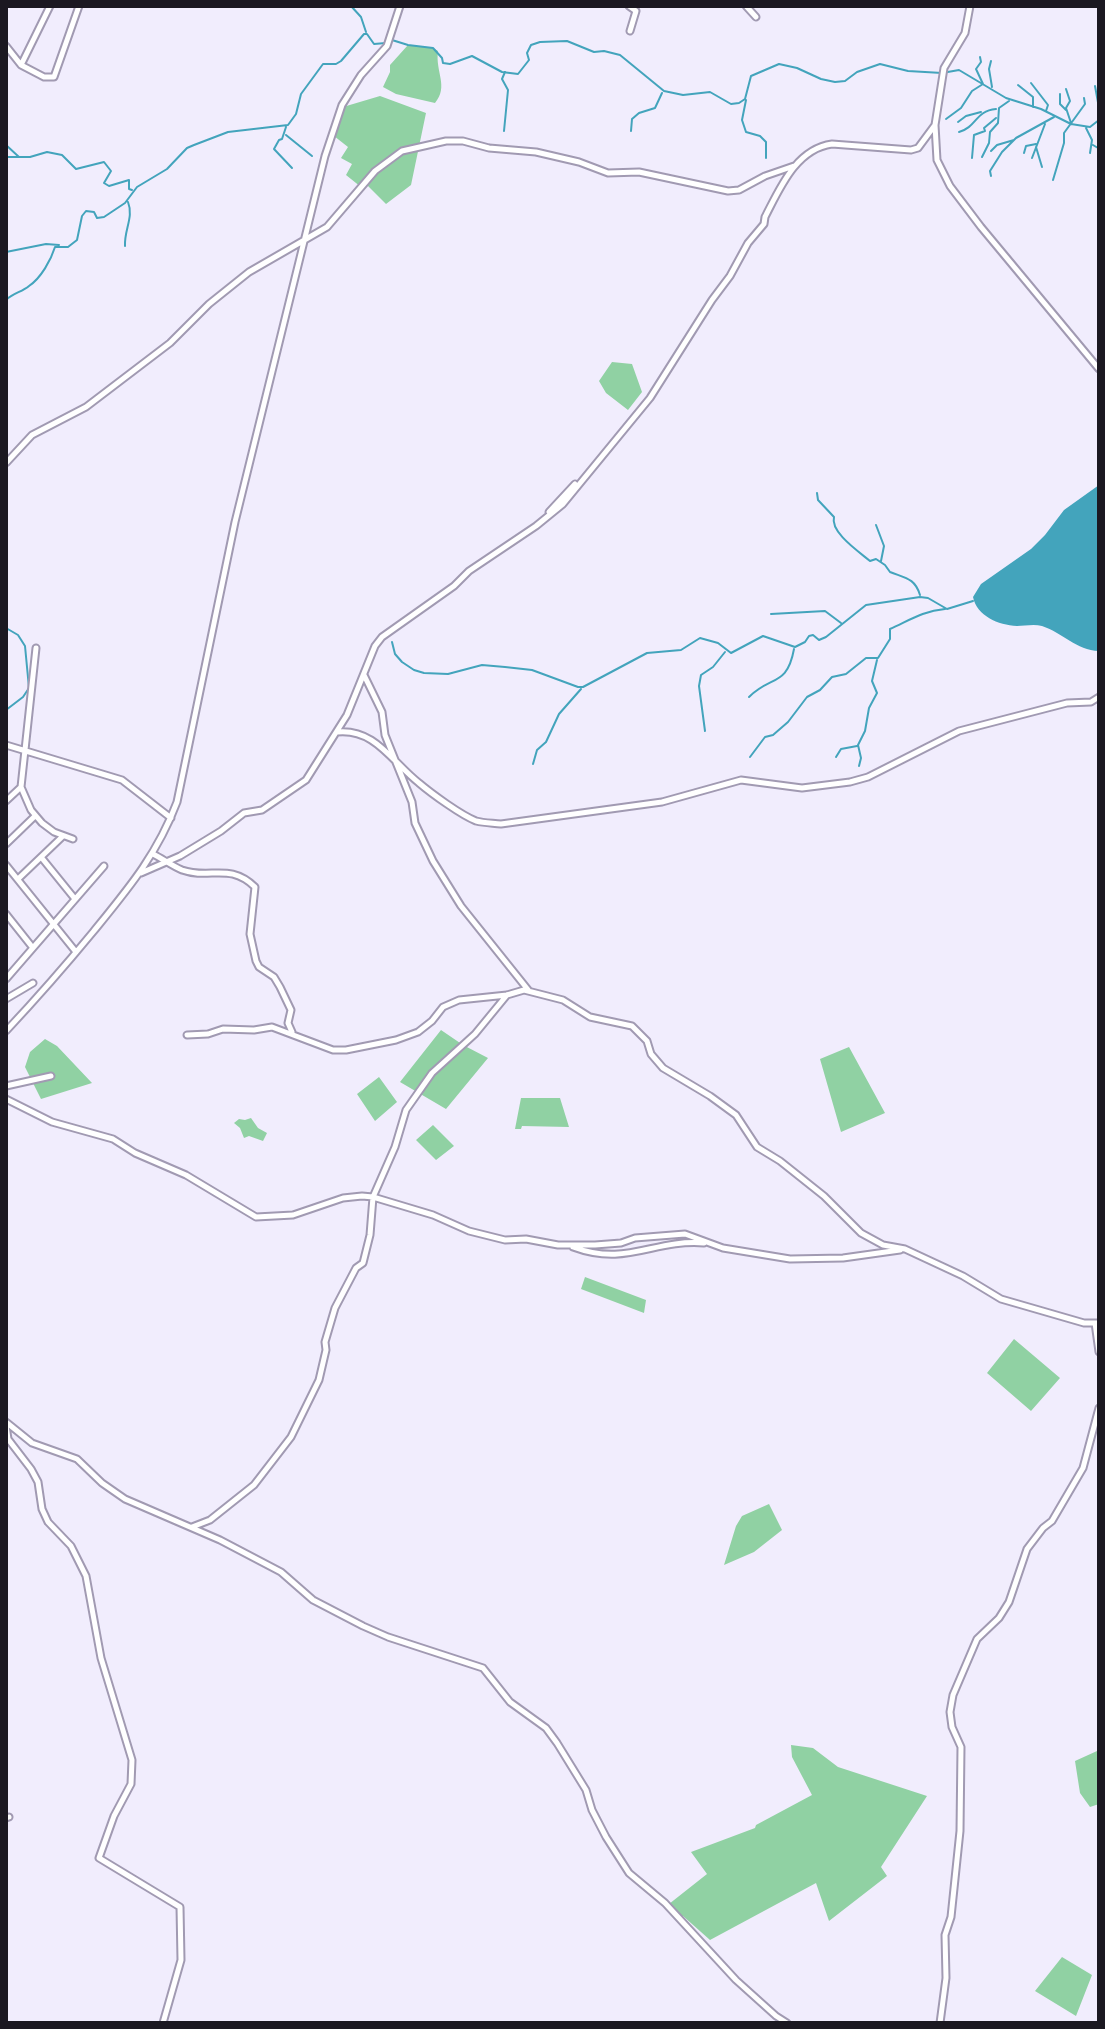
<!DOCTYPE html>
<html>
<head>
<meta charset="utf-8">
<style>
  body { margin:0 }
  #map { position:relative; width:1105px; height:2029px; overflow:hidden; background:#f1edfd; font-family:Mulish,sans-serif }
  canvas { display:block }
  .frame { position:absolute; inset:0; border:8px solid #1b1821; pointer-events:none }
</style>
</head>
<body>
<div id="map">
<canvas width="1105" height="2029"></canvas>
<div class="frame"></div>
</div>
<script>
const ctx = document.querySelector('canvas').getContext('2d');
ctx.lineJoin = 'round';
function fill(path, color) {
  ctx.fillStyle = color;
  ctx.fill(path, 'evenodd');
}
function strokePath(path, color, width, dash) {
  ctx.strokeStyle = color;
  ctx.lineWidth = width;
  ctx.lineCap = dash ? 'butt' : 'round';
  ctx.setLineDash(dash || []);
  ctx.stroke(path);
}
fill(new Path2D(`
  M408,45L433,48L438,51C435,72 449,86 435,103L396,94L383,87L390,72V65Z
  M380,96L426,113L411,185L386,204L365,183L361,187L346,175L352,164L341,158L348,147L334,136L343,107Z
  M612,362L632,364L642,392L628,410L606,393L599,381Z
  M441,1030L463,1045L488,1058L446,1109L400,1082Z
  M45,1039L57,1046L92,1083L41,1099L25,1067L30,1052Z
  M849,1047L885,1113L841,1132L820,1059Z
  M379,1077L397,1102L375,1121L357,1094Z
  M521,1098H560L569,1127L522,1126L521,1129H515Z
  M251,1118L258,1128L267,1133L263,1141L249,1136L244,1138L240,1128L234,1123L239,1119L245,1120Z
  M433,1125L454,1146L436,1160L416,1140Z
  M585,1277L646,1300L644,1313L581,1289Z
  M1014,1339L1060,1378L1031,1411L987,1373Z
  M769,1504L782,1530L754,1552L724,1565L736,1526L742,1516Z
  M1099,1731V1804L1090,1807L1080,1793L1075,1761L1097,1751Z
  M791,1745L813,1748L838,1767L927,1796L881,1867L887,1876L829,1921L816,1883L710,1940L683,1916L680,1917L669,1904L707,1874L691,1852L755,1828L756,1825L812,1795L792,1757Z
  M1062,1957L1092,1975L1076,2016L1035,1991Z`), '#90d1a3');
fill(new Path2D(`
  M1099,485V651C1076,650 1063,633 1042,626C1034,624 1024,626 1017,626C998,625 977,616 973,597L981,584L1031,549L1045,535L1064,510Z`), '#43a4bc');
strokePath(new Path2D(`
  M351,6L361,17L366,32
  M392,40L408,45L433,48L442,58L443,63L450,64L472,56L502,72L518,74L529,60L527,53L531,45L540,42L567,41L594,52L604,51L620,55L664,91L683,95L710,92L731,104L739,103L745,99L751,76L779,64L797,68L821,79L835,82L845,81L857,72L880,64L908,71L942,73L959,70L1006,98L1041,109L1071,124L1090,127L1099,120
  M991,61L989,69L992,87
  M1031,83L1048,105L1046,111
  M1018,85L1033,97V107
  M1095,86L1099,108
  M1066,89L1070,101L1066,108L1071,123
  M1060,94V104L1066,110
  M746,100L742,120L746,132L760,136L766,142V158
  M946,119L961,108L972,91L983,84L976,69L981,62L980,57
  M958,122L966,116L981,112
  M286,127L282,139L279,140L274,149L292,168
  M1086,128L1092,140L1090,153
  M504,131L508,90L502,79L505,72
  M631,131L632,119L639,113L655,108L662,93
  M959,132C977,127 975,111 996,109
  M286,135L312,156
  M6,145L19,157
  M1093,145L1098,148V153
  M1036,147L1042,167
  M991,151L997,145L1014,140
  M1024,153L1026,146L1036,144
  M6,157H30L47,152L62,155L76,169L104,162L111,171L104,183L109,186L129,180V189L132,190
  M982,157L989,143L990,132L998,123L999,108L1009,101
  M972,158L974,135L985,131L984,128L996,118
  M1032,158L1045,124
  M991,176L990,171L1002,152L1016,138L1054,117
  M1053,180L1064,143V133L1085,104L1084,98
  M125,246C124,230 134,217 128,202
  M6,252L46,244L59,245
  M6,300C13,293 22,292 29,286C41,278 51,260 55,247H68L77,240L82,216L86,211L94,212L97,218L104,217L125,203L137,187L167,169L187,148L194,145L228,132L288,125L296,114L301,94L323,64H336L341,61L364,34H367L374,44L386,43
  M817,493L818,500L834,517C830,532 858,551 870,561L876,559L885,565L890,572C905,578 915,578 920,595
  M876,525L884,546L881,561
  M771,614L825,611L841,623
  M6,628L18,635L25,646L29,688L23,697L6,710
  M392,642L395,654L402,662L414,670L424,673L448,674L482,665L505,667L532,670L578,687H583L647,653L681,650L700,638L718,643L731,653L763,636L795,647L805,642L809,636L813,635L819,640L826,637L866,605L920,597L928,598L947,609L973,601
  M749,697C771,675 787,687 794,649
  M705,731L699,686L701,675L713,667L725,652
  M750,757L765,737L773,735L788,722L807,697L820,690L832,677L846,674L866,658H878L890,639V629C910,620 923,611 945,609
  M836,757L841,749L857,746
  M533,764L537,750L546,742L559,714L581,689
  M859,766L861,758L858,745L865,731L869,708L877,693L872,681L877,660`), '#43a4bc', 2);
const minor = new Path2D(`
  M629,6L636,11L630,31
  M746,6L756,17
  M970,6L965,33L944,68L935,125L937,160L950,186L981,227L1099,369
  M6,46L21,65L50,6
  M21,65L44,77H54L79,6
  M6,463L32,435L86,407L170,343L209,304L249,272L327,227L375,171L402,151L446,141H463L489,148L536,152L579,162L608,173L639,172L728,191L739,190L765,176L794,166
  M549,512L575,484
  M36,648L21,787L31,810L42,823L54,832L73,839
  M364,675L382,712L385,735L412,802L415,823L433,861L461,906L529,991
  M337,732C375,728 392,762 419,783C432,794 461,815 476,821C484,823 493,823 501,824L662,802L741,780L802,788L850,782L868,777L959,731L1067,703L1091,702L1099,697
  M6,745L122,780L171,818
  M6,801L21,787
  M6,844L35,816
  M153,854C163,859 172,866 182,870C210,880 229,862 255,887L250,934L256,961L259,967L274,977L280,987L291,1010L288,1023L292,1032
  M41,857L75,899
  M6,865L76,952
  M141,873L180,856L221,831L244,813L262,810L306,780L347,715L375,646L382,637L454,586L469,571L536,526L563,504L650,398L712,300L730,276L748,243L764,224L765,217C780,188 796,149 832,144L911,150L918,148L935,125
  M18,879L63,836
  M6,914L33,948
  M6,979L104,866
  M6,999L33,983
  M6,1031C36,999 65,966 93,932C128,889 157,855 177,802L235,522L325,156L342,105L361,75L387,46L400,6
  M187,1035L208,1034L223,1029L254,1030L272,1027L333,1050H346L396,1040L418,1032L432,1021L443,1007L459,1000L507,995L524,990L563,1000L590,1017L632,1026L647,1041L651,1054L663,1068L710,1096L736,1115L757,1147L780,1161L824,1196L861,1233L883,1245L905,1249L963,1276L1001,1299L1084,1323H1099
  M6,1086L51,1076
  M6,1099L52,1122L113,1139L135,1153L186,1175L256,1217L293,1215L343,1198L362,1196L373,1197L433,1215L469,1231L505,1240L526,1239L558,1245H595L621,1243L635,1238L685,1234L723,1248L790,1259L843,1258L900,1250
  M573,1247C627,1267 653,1239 704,1243
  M1095,1323L1099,1352
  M6,1422L32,1443L77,1459L102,1483L125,1499L220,1540L281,1572L313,1600L363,1626L388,1637L483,1668L510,1702L546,1728L557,1743L586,1790L592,1810L606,1837L629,1873L665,1903L736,1980L776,2016L787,2023
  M6,1426L8,1439L31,1469L38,1482L42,1509L48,1522L71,1546L86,1576L101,1658L132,1760L131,1784L114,1816L99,1858L180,1907L181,1960L163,2023
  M192,1527L210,1520L254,1485L291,1437L319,1380L326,1350L325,1342L335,1308L356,1268L363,1263L370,1235L373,1197L395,1147L406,1110L432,1073L475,1034L507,995
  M6,1818L9,1817
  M940,2023L946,1978L945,1935L951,1917L960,1831L961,1747L952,1727L950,1712L953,1695L977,1639L999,1618L1009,1602L1027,1549L1043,1528L1052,1521L1083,1468L1099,1408`);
strokePath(minor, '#a19ab2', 9);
strokePath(minor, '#fff', 5);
</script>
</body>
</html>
